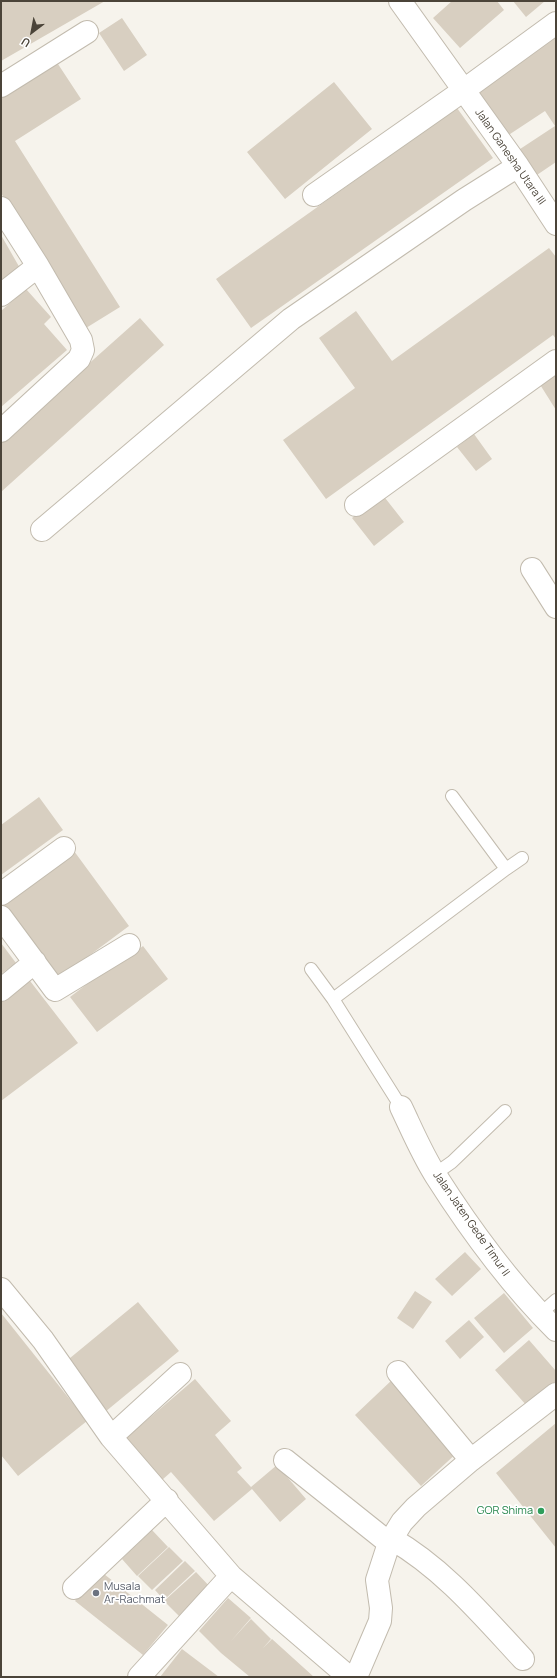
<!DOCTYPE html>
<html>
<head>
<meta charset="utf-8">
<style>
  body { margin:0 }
  #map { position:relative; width:557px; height:1678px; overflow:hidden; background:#f6f3ec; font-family:Manrope,sans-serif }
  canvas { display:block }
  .frame { position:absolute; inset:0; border:2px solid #4b4439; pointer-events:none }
  .north { position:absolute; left:12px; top:12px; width:40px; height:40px; -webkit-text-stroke:3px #fff; paint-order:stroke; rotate:212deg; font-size:11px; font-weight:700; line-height:16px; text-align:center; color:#4b4439 }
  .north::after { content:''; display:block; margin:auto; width:14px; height:18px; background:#4b4439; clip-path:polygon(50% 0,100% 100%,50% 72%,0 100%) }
</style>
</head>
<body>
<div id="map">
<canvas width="557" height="1678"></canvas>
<div class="frame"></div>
<div class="north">U</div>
</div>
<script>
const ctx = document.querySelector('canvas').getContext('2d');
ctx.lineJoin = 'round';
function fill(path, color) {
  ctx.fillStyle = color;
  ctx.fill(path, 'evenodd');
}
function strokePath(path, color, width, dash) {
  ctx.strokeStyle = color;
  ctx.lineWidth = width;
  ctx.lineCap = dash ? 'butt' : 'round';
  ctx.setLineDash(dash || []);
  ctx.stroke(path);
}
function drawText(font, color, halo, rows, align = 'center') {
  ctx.font = font + ' Manrope,sans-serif';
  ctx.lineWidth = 3.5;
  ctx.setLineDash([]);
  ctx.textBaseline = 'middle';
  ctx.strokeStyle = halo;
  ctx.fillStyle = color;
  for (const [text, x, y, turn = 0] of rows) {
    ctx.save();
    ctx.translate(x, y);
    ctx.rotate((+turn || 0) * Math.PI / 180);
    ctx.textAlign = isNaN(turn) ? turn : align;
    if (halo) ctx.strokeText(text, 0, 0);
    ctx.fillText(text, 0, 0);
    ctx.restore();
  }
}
fill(new Path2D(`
  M1,1H105L1,61Z
  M452,1H497L504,10L460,48L433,18Z
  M513,1H545L526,17Z
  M122,18L147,55L124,71L99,33Z
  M556,34V162L531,179L514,153L555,126L545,111L504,138L473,93Z
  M56,61L81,99L15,141L120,307L86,328L1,193V97Z
  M334,82L372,129L285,199L247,152Z
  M457,108L493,158L251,328L216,279Z
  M1,235L21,270L1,282Z
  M549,248L556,257V339L553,335L326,499L283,440L355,388L319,338L356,311L392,361Z
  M26,289L51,317L44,324L67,350L1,407V311Z
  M140,318L164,345L1,492V442Z
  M556,372V410L539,383Z
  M474,434L492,459L476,471L457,447Z
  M382,494L404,522L374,546L352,518Z
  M39,797L63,830L1,875V825Z
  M74,851L129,926L55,981L28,938L2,904Z
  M1,943L16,963L1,974Z
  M143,946L168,979L97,1032L70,997L124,956L126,959Z
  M27,977L78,1043L1,1101V996Z
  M465,1252L481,1269L452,1296L435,1279Z
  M415,1291L432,1302L413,1329L397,1318Z
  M504,1293L533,1328L504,1353L474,1318Z
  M138,1302L179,1351L105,1412L64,1363Z
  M1,1313L87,1421L18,1476L1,1455Z
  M469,1320L484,1337L460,1359L445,1341Z
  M529,1340L556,1371V1381L527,1406L495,1370Z
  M195,1379L231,1421L215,1435L242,1468L237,1472L251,1487L277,1465L306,1499L280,1522L252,1489L214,1521L171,1472L162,1480L126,1438Z
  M393,1379L459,1451L421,1486L355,1415Z
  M556,1423V1548L496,1473Z
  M152,1530L168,1547L137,1576L122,1559Z
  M169,1547L183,1561L152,1590L138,1576Z
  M185,1561L195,1571L164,1600L155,1590Z
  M99,1570L168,1625L143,1655L75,1601Z
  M196,1572L212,1589L181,1618L164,1601Z
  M228,1598L251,1618L231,1641L251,1619L271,1639L263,1648L272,1639L314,1677H250L221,1653L199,1631Z
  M182,1649L219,1677H160Z`), '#d8cfc1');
const service = new Path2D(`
  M506,869L522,858
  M311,969L333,999
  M401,1107L333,999L506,869L452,796
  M435,1174L452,1162L505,1111
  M540,1314L556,1300`);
const minor = new Path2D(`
  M400,1L518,166L556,224
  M1,86L87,32
  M314,195L464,90L556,23
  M1,208L38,266L81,340L83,350L79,359L1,431
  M1,295L38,266
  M356,505L556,361
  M42,530L291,319L464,200L518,166
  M532,569L556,607
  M1,894L64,848
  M1,917L55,990L129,945
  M1,990L35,962
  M401,1107C412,1130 422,1154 436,1176C471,1231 510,1284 556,1330
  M1,1289L43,1340L111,1437
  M398,1372L471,1460L556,1394
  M180,1374L111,1437L231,1576
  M285,1460L389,1543
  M392,1539C444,1569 483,1616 523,1659
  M74,1588L167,1500
  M139,1677L231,1576L349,1677
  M356,1677L380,1621L381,1608L377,1580L389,1543L402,1522L416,1507L471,1460`);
strokePath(service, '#c2bbae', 14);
strokePath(minor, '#c2bbae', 24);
strokePath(service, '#fff', 12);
strokePath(minor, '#fff', 22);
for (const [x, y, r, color] of [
  [541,1511,4,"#2e9e5b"],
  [96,1593,4,"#6b7280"]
]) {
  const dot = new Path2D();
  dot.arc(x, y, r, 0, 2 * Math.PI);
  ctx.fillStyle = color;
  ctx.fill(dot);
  strokePath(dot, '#fff', 1.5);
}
drawText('11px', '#4b4439', '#fff', [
  ["Jalan Ganesha Utara III",510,157,55],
  ["Jalan Jaten Gede Timur II",471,1224,55]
]);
drawText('11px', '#27864d', '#fff', [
  ["GOR Shima",533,1511]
], 'right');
drawText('11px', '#5b616d', '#fff', [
  ["Musala",104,1587],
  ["Ar-Rachmat",104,1600]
], 'left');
</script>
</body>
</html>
